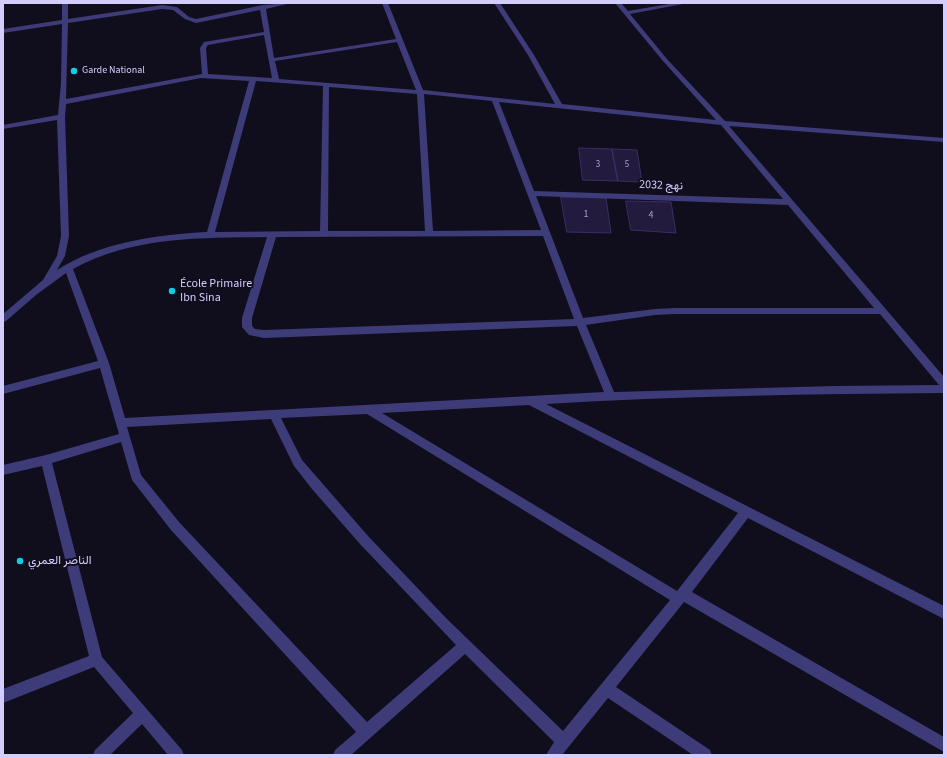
<!DOCTYPE html>
<html>
<head>
<meta charset="utf-8">
<style>
  body { margin:0 }
  #map { position:relative; width:947px; height:758px; overflow:hidden; background:#100d1d; font-family:"Source Sans 3",sans-serif }
  canvas { display:block }
  .frame { position:absolute; inset:0; border:4px solid #d3cdfc; pointer-events:none }
</style>
</head>
<body>
<div id="map">
<canvas width="947" height="758"></canvas>
<div class="frame"></div>
</div>
<script>
const ctx = document.querySelector('canvas').getContext('2d');
ctx.lineJoin = 'round';
function fill(path, color) {
  ctx.fillStyle = color;
  ctx.fill(path, 'evenodd');
}
function strokePath(path, color, width, dash) {
  ctx.strokeStyle = color;
  ctx.lineWidth = width;
  ctx.lineCap = dash ? 'butt' : 'round';
  ctx.setLineDash(dash || []);
  ctx.stroke(path);
}
function drawText(font, color, halo, rows, align = 'center') {
  ctx.font = font + ' "Source Sans 3",Vazirmatn,sans-serif';
  ctx.lineWidth = 4;
  ctx.setLineDash([]);
  ctx.textBaseline = 'middle';
  ctx.strokeStyle = halo;
  ctx.fillStyle = color;
  for (const [text, x, y, turn = 0] of rows) {
    ctx.save();
    ctx.translate(x, y);
    ctx.rotate((+turn || 0) * Math.PI / 180);
    ctx.textAlign = isNaN(turn) ? turn : align;
    if (halo) ctx.strokeText(text, 0, 0);
    ctx.fillText(text, 0, 0);
    ctx.restore();
  }
}
const building = new Path2D(`
  M579,148L612,149L618,181L583,180Z
  M612,149L637,150L642,182L618,181Z
  M561,197L606,198L611,233L567,232Z
  M626,201L671,202L676,233L631,230Z`);
fill(building, '#221b3d');
strokePath(building, '#3a2e67', 1);
fill(new Path2D(`
  M62,3H68V19L162,5L177,7L189,17L196,19L263,5L291,3L266,9L274,58L396,39L382,3H388L423,90L555,104L528,55L494,3H500L534,55L562,104L716,120L663,61L615,3H621L628,11L675,3H688L630,14L667,59L725,121L944,138V142L729,126L944,377V393C811,394 678,396 546,404L944,606V619L748,518L692,592L944,737V752L684,602L616,687L710,750L712,755H693L608,698L562,755H546L554,742L465,654L351,755H333L335,750L356,732L171,530L132,480L121,442L52,463L102,657L182,750L184,755H168L142,724L110,755H93L95,750L133,713L94,667L3,703V689L89,656L42,466L3,475V465L46,455L119,434L100,368L3,394V386L98,361L66,273L36,295L6,321L3,322V314L43,280L57,256L61,236L57,120L3,129V125L58,115L61,83L62,24L3,33V29L62,20ZM162,9L173,10L185,19L196,23L260,10L264,32L204,42L200,48L202,74L66,99L68,23ZM264,35L272,78L208,74L206,48L208,45ZM397,42L416,90L279,79L275,61ZM201,78L249,81L207,232C155,235 101,242 57,270L65,256L69,236L65,117L66,104ZM256,81L323,86L320,231L215,232ZM329,87L417,94L425,231H328ZM424,94L492,101L541,230L433,231ZM499,102L721,125L783,199L534,191ZM536,196L788,205L874,308H675L655,309L583,318ZM543,236L574,319L264,330L255,329L252,326V318L276,237ZM267,237L242,318V327L249,335L264,338L577,326L604,392L125,418L109,363L73,269C132,236 202,238 267,237ZM675,314H880L939,385L834,386L614,392L586,325L655,315ZM529,405L738,513L677,591L382,413ZM367,414L670,600L563,731L447,619L368,536L302,460L281,418ZM271,419L294,466L312,489L360,544L456,645L367,722L179,522L141,475L127,427Z`), '#3e3b79');
for (const [x, y, r, color] of [
  [74,71,4,"#0fcde5"],
  [172,291,4,"#0fcde5"],
  [20,561,4,"#0fcde5"]
]) {
  const dot = new Path2D();
  dot.arc(x, y, r, 0, 2 * Math.PI);
  ctx.fillStyle = color;
  ctx.fill(dot);
  strokePath(dot, '#100d1d', 1.5);
}
drawText('9px', '#a7a0cc', null, [
  ["3",598,165],
  ["5",627,165]
]);
drawText('10px', '#d3cdfc', '#100d1d', [
  ["Garde National",82,71]
], 'left');
drawText('10px', '#a7a0cc', null, [
  ["1",586,215],
  ["4",651,216]
]);
drawText('12px', '#d3cdfc', '#100d1d', [
  ["نهج 2032",661,186,2]
]);
drawText('12px', '#d3cdfc', '#100d1d', [
  ["École Primaire",180,284],
  ["Ibn Sina",180,298],
  ["الناصر العمري",28,561]
], 'left');
</script>
</body>
</html>
